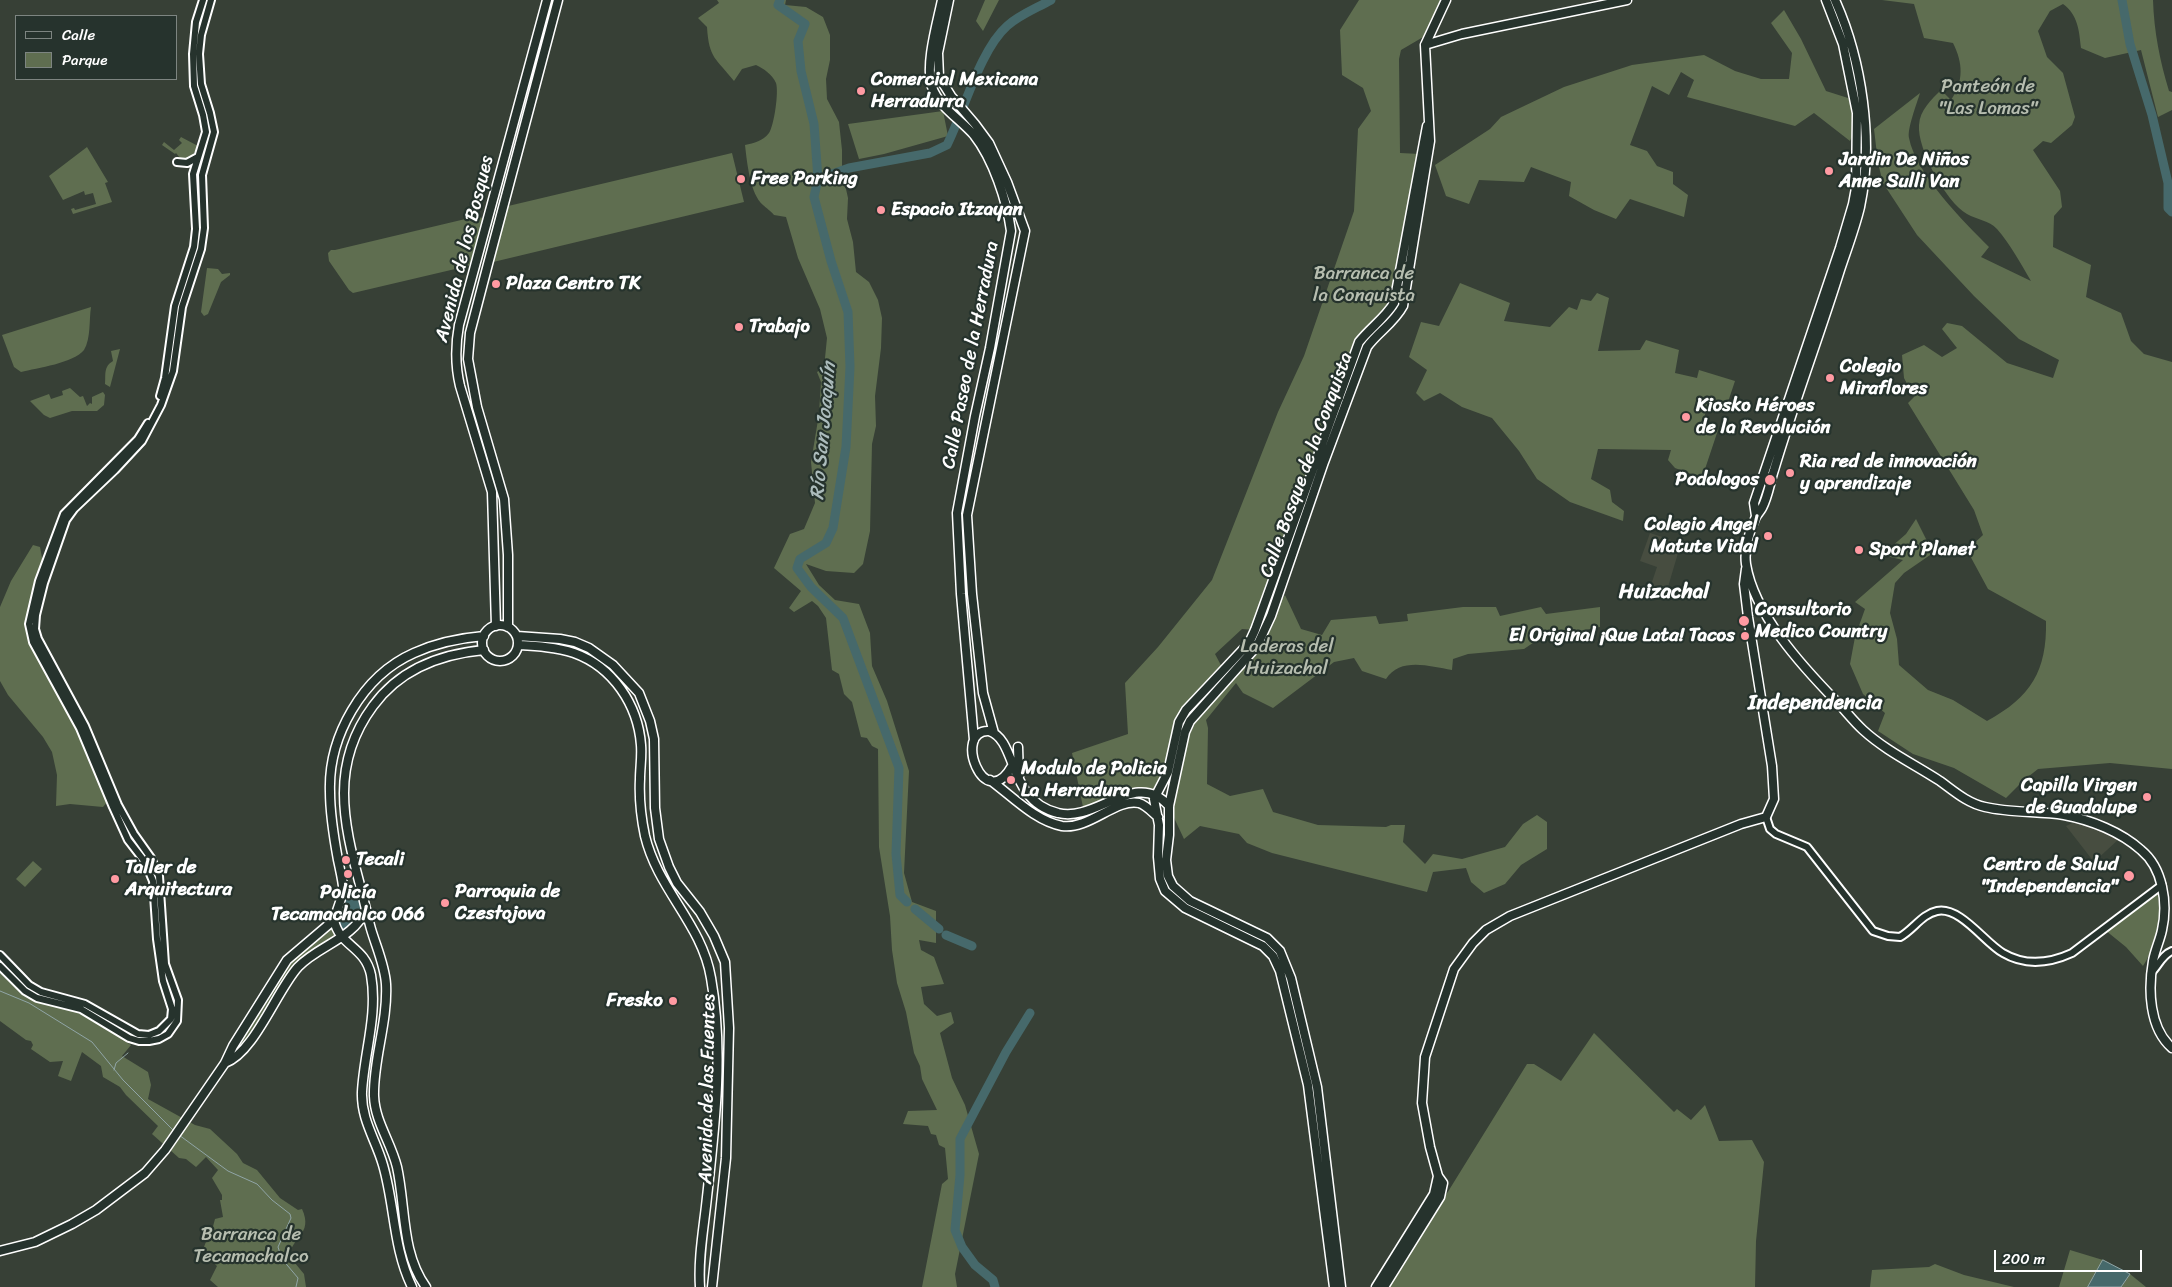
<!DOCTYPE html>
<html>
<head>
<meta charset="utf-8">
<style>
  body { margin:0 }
  #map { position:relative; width:2172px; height:1287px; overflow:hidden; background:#374036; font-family:Sriracha,sans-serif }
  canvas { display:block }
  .legend { position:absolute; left:15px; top:15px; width:162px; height:65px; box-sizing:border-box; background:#26332d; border:1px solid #7d8581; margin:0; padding:6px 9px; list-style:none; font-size:15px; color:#fff }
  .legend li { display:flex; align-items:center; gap:10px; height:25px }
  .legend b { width:25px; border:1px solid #7d8581 }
  .scale { position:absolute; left:1994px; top:1250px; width:148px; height:22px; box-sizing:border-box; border:2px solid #fff; border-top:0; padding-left:6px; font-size:15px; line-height:18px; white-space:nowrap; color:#fff; -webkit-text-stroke:4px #26332d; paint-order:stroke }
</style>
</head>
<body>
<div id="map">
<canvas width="2172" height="1287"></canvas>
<ul class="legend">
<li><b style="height:6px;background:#26332d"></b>Calle</li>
<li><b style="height:14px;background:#5f6e50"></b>Parque</li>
</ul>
<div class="scale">200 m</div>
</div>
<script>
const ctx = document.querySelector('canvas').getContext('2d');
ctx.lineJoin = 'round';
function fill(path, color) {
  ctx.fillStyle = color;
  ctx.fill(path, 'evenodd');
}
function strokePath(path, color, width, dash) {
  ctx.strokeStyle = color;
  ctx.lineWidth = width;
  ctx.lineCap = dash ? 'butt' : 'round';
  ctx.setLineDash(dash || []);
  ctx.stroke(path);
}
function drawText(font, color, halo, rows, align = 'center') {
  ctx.font = font + ' Sriracha,sans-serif';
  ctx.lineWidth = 4.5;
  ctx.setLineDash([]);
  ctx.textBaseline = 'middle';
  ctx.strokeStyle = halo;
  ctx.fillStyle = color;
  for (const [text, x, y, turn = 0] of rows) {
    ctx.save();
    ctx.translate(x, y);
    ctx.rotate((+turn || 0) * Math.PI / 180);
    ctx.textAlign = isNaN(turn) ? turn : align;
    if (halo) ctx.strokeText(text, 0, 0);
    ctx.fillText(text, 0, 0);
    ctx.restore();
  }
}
fill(new Path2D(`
  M1650,533L1681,543L1665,597L1649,591L1657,567L1640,561Z
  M2077,821L2096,827L2120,838L2094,862L2066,826Z`), '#474d40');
fill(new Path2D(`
  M717,0H786L785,5L806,7L823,17L830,35V60L826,79L827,99L839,122L842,150V171L848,198L847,219L853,242L856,272L869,282L878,300L882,318L881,348L875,396L876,426L872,444L870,531L863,564L854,573L826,571L806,564L819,585L835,600L859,604L870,633L872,666L887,701L909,771L904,873L912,902L936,911V943L919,940L921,950L934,957L944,984L921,987L924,1004L937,1016L951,1012L954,1023L940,1033L952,1078L965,1105L979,1154L955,1274L957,1287H922L942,1184L948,1179L945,1148L939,1145L936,1135L931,1134L928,1126L903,1124L908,1111L937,1110L922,1079L920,1066L914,1053L906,1012L897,983L892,950L890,916L879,847L878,749L872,746L867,738L861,737L852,702L844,694L839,674L832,670L826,618L818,606L812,601L794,612L789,608L801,591L774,568L790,534L804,529L815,503L811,462L819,414L821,382L817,372L824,368L827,338L820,309L798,258L786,217L774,215C770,210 767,209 763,205C750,194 747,162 745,145C754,143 763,141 769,133C774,126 779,92 776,83C772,74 764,69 756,65L742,69L734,81C716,58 709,59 707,27L698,18L719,3Z
  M985,0H999L983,31L976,21Z
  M1359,0H1446L1430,33L1401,50L1399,59L1400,153L1420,154L1397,294L1359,342L1255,630L1242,629L1215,654L1224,671L1187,709L1168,772L1156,794L1150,791L1084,812L1072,753L1128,734L1125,683L1158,647L1212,580L1278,412L1304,356L1354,211L1358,129L1371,111L1363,88L1342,75L1340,30Z
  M1882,0H2153C2154,32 2160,61 2169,91L2172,92V110L2158,117L2141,50L2105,58L2081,48C2079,30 2078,15 2063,4L2050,11L2038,31L2047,57L2063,73L2075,117L2072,125L2051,143L2043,141L2033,150L2060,191L2062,207L2054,216L2053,247L2091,265L2086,297L2121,313L2131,341L2144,354L2172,362V769L2110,763L2038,769L2024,780L2006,798L1954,768L1913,754L1878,731L1885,713L1863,694L1850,664L1855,637L1865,609L1855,602L1903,560L1882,555L1906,534L1916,519L1933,553L1904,573L1895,583L1890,613L1897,639L1899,665L1928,690L1953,700L1987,721C2031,697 2047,671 2046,621L1988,589L1968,552V549L1983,535L1974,510L1908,403L1914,397L1904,378L1902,355L1924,345L1942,357L1957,348L1942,329L1947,323L1962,326L2007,363L2053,378L2059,360L2019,339L1974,296L1917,235L1883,183L1878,163L1874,129L1920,93C1917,103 1907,129 1909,138C1916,174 1964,222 1989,247L1981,257L2031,281C2021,264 2010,244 1997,229C1989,220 1977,220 1967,214C1946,202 1917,149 1919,125C1920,110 1931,100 1941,90L1951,100C1964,81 1963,63 1953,43L1924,38L1914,4Z
  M1784,10L1801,39L1826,91L1848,98C1859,117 1860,121 1850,141L1814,113L1795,126L1687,97L1694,80L1681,72L1669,95L1652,86L1630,145L1647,151L1657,166L1673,172V184L1688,195L1684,217L1630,199L1616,219L1594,210L1569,196L1571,182L1531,167L1524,182L1479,180L1469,204L1446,196L1435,165L1490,129L1501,117L1564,87L1632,65L1704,55L1735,71L1761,79H1789L1792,53L1771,23Z
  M943,111L948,136L884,154L859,159L848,124Z
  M181,137L198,146C193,155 190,162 180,158L176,153L175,154L162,145L164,142L174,150L182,143L179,140Z
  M87,147L108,182L105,183L112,202L73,214L71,209L74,208L75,210L96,204L93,193L85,195L84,191L63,200L49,176Z
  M732,153L744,202L489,263L504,207Z
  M478,216L482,218L483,223L473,261L468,266L353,293L349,290L329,261L328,253L331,250H335Z
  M207,268L218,269L222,274L230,273V275L221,282L208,314L204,316L201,312Z
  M1460,283L1510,303L1504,321L1550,327L1569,307L1577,310L1581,299L1591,301L1597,293L1609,298L1598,351L1640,350L1646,340L1679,350L1675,373L1697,378L1699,370L1735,381L1727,405L1709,402L1702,424L1718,430L1702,478L1675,468L1668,460L1671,450L1598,449L1591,479L1610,490L1612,502L1624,511L1623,521L1570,502L1537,479L1519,451L1492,418L1462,407L1440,393L1424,401L1416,393L1427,370L1409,357L1421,322L1439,326Z
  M91,307C89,319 91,339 84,350C74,363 37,368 21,372L14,367L2,335Z
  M120,349L110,387L105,384C106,375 103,367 113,361L111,351Z
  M70,388L80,397L83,396L87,406L90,403L92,404V397L103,392L105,395L104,405L97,411H72L50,418L44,415L30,401L49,394L51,399L63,395L62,391Z
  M33,545L40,547L43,563L32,597L31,642L75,722L108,801L103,807L70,804L56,806L57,775L52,752L43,737L8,695L0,681V607L11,581Z
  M1285,595L1301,629L1322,635L1331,620L1376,616L1379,624L1408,621L1407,614L1463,607H1496L1500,616L1541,607L1546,614L1600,607V627L1575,632L1567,639L1552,630L1524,649L1468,654L1453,659L1452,670C1429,666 1400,657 1386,679L1362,671L1354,658L1334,662L1273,708L1243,693L1236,683L1206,720L1208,728L1207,784L1230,796L1263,789L1273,812L1318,825L1386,827L1391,825H1405L1403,842L1425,864L1433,854L1462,859L1505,847L1523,824L1537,815L1547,822V849L1521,865L1505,884L1484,893L1471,882L1466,868L1433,872L1427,892L1272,853L1247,843L1239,834L1200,826L1184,839L1169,807L1185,732L1257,646L1271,616Z
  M33,861L42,869L25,887L16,879Z
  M2157,888C2162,915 2158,943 2143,966L2126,947L2105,930Z
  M333,921L339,936L304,960L235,1055L230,1054L288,960Z
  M0,968L37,1000L80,1011L128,1039L126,1042L131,1045L122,1056L148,1072L151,1085L148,1099L195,1125L210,1129L237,1154L243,1163L257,1170L280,1198L298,1210L302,1209C314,1235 290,1237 290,1257L304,1274L306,1287H218L210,1280L217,1266L202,1252L209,1234H211L215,1219L223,1217L220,1200H222V1195L212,1178L218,1170L206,1157L196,1167L186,1159L179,1158L152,1134L158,1126L126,1095L120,1087L103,1077L101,1066L82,1052L71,1081L58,1076L63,1061L50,1062L31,1049L33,1045L31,1041L26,1040L0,1021Z
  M1594,1033L1674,1112L1677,1109L1691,1120L1705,1105L1719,1141L1752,1140L1764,1162L1756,1241L1755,1287H1389L1527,1064H1534L1561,1081Z
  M2070,1250L2103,1260L2088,1287H2059Z
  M1935,1264L1964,1275L2014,1287H1870L1872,1270L1929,1267Z
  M2130,1274L2146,1287H2121Z`), '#5f6e50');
const water = new Path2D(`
  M348,897C354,896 357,897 362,903C362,917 350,926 340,935L335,919L343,900Z
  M2103,1260L2130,1274L2121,1287H2088Z`);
fill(water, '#46696b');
strokePath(water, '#90a5a6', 1);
strokePath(new Path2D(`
  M0,991L29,1003L92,1042L123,1080L174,1131
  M114,1070L116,1063L128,1053
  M179,1135L228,1171L257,1184L272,1200L290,1214L291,1218L278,1247L282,1259L298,1278L296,1287`), '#90a5a6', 1);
strokePath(new Path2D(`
  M780,0L778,5L805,24L798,41L801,71L814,124L818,179L814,197L831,261L848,312L850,367L846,447L833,528L826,543L800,559L797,568L811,587L843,618L899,768L896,854L900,895L907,902
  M2122,0L2130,44L2152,115L2168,183V208L2172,212
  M818,179L849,168L930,153L947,145C964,111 980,50 1007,26C1019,15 1037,8 1051,0
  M915,909L939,929
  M946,935L972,946
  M995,1287L993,1280L975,1265L962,1247L955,1230L960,1175V1139L1006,1052L1030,1013`), '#46696b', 9);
const tertiary = new Path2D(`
  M177,162L187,163L198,157
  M160,396L165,378L175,306L194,247L196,229L193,174L206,132L203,115L194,86L193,54L196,22L203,0
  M1766,817L1770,829L1776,834L1807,847L1873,931L1888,936L1900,937C1913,930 1922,914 1937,911C1960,906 1985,943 2003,953C2025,966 2050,963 2072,953L2162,885
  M0,955L29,985L41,992L85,1004L138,1034L149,1035L159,1031L171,1019L172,1009L163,981L157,939L153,881L145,862L128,840L113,807L80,728L33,642L29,624L39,581L64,514L138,439L148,423
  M0,966L25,991L37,998L81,1009L129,1038L139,1041H149L159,1039L168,1034L177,1021L178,1000L165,964L159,876L151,858L134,834L118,805L85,726L38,639L35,629L36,615L44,583L66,520L74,509L115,470L142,441L161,405L173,371L182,307L201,249L204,228L202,175L214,132L210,113L201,84L199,54L201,35L211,0
  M2151,973C2159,965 2162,955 2172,951`);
const secondary = new Path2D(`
  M942,0C937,24 925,64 932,87C939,107 960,119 974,135C993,159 1007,201 1011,231L990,348L975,416L957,513L961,594L974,740
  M949,0L938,53L939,77L951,96L975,124L989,143L1007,182L1025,231L967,515L972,594L983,693L994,733
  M1835,0C1862,60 1874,141 1860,207C1855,228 1847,249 1840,270C1819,337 1794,403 1774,470C1770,482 1768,497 1762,508C1760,512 1756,515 1755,519C1749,532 1744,550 1746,564C1754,614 1802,666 1836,701C1845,710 1853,721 1863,730C1886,751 1914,764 1940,781C1954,791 1967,803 1985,807C2011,813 2038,811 2064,815C2091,820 2121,832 2141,850C2163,868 2168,903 2162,930C2160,940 2155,950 2153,961C2148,989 2149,1028 2172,1048
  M1425,45L1462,34L1627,0
  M1756,516L1754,503L1840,248L1853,204L1856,188L1857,113L1843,44L1826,0
  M482 643a18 18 0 1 1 36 0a18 18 0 1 1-36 0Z
  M496,626L492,492L460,386C455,365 455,347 459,325L547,0
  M508,627V555L504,499L477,407L468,359L470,333L488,264L558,0
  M517,636L560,639L575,642L589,648L613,665L639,693L650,721L654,739L655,808L659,839L669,867L677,883L700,912L714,936L725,962L729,1028L726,1158L712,1287
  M518,645C536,646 556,647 574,653C613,667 638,705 641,745C642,757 640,768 640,779C639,798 641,817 645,836C658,890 702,924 711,978C724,1051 715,1125 707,1197C704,1227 698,1257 700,1287
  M1018,747L1019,777
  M1012,766C984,816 952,729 989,731C1018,740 1007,801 1058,813C1096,823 1136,768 1169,806
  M990,780C1012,796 1035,821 1062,826C1089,830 1116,798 1139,803C1146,805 1152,812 1158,817
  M225,1063C254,1053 277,990 298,967C319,945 354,939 366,909
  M0,1251L35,1242L72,1224L96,1210L145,1173L165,1150L225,1063L233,1046L287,960L334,920
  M412,1287C393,1248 395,1206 383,1165C376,1140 361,1120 362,1092C364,1053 378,1015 371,975C365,946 339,946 334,920C337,909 343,898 343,886C342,878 340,869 338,860C334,838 330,815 330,792C328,737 362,676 414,653C436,643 460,638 484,636
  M426,1287C401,1253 406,1207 397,1167C391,1142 375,1122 374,1096C373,1060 388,1022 386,984C385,966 376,946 371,929C367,915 364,900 360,885C343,821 330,764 373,706C400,669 440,654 484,650
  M1334,1287L1308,1085L1280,971L1273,956L1263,946L1185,908L1165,891L1160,879L1158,857L1159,825L1154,799L1168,772L1179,722L1186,710L1249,643L1255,630L1359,342C1370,328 1385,318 1394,303L1427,126
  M1341,1287L1317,1087L1291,978L1280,951L1267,938L1190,901L1173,886L1168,876L1166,860L1169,835V806L1185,732L1190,721L1257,646L1271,616L1324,462L1367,347C1378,332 1394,323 1403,306L1430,141L1425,45L1446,0
  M1376,1287L1434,1194L1438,1176
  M1384,1287L1440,1197L1443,1183L1438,1176L1430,1147L1422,1103L1425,1057L1454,969L1473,943L1486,930L1510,916L1741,824L1766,817L1774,799L1772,766L1748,617L1744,584L1746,569`);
strokePath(tertiary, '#fff', 10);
strokePath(secondary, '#fff', 11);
strokePath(tertiary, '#26332d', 6);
strokePath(secondary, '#26332d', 8);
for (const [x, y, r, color] of [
  [861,91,5,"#ff9aa2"],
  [1829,171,5,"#ff9aa2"],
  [741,179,5,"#ff9aa2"],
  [881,210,5,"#ff9aa2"],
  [496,284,5,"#ff9aa2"],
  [739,327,5,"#ff9aa2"],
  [1830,378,5,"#ff9aa2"],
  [1686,417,5,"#ff9aa2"],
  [1790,473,5,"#ff9aa2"],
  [1770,480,6,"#ff9aa2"],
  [1768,536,5,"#ff9aa2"],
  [1859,550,5,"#ff9aa2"],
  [1744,621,6,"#ff9aa2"],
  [1745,636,5,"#ff9aa2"],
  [1011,780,5,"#ff9aa2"],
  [2147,797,5,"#ff9aa2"],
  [346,860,5,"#ff9aa2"],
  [348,874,5,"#ff9aa2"],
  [2129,876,6,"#ff9aa2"],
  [115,879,5,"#ff9aa2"],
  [445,903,5,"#ff9aa2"],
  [673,1001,5,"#ff9aa2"]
]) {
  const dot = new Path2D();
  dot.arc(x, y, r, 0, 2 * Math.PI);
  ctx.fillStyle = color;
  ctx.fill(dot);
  strokePath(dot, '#26332d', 2);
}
drawText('bold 19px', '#fff', '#26332d', [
  ["Comercial Mexicana",871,80],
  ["Herradurra",871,102],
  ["Jardin De Niños",1839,160],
  ["Anne Sulli Van",1839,182],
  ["Free Parking",751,179],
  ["Espacio Itzayan",891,210],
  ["Plaza Centro TK",506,284],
  ["Trabajo",749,327],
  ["Colegio",1840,367],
  ["Miraflores",1840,389],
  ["Kiosko Héroes",1696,406],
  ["de la Revolución",1696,428],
  ["Ria red de innovación",1800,462],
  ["y aprendizaje",1800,484],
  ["Podologos",1759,480,"right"],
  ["Colegio Angel",1758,525,"right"],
  ["Matute Vidal",1758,547,"right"],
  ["Sport Planet",1869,550],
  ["Consultorio",1755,610],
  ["Medico Country",1755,632],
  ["El Original ¡Que Lata! Tacos",1735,636,"right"],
  ["Modulo de Policia",1021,769],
  ["La Herradura",1021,791],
  ["Capilla Virgen",2137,786,"right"],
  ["de Guadalupe",2137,808,"right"],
  ["Tecali",356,860],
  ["Centro de Salud",2118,865,"right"],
  ["\"Independencia\"",2118,887,"right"],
  ["Taller de",125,868],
  ["Arquitectura",125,890],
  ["Parroquia de",455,892],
  ["Czestojova",455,914],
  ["Policía",348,893,"center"],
  ["Tecamachalco 066",348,915,"center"],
  ["Fresko",663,1001,"right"]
], 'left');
drawText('19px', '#b7beb0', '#26332d', [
  ["Panteón de",1988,87],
  ["\"Las Lomas\"",1988,109],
  ["Barranca de",1364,274],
  ["la Conquista",1364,296],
  ["Laderas del",1287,647],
  ["Huizachal",1287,669],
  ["Barranca de",251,1235],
  ["Tecamachalco",251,1257]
]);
drawText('19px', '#fff', '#26332d', [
  ["Avenida de los Bosques",465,249,-76],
  ["Calle Paseo de la Herradura",971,355,-79],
  ["Calle Bosque de la Conquista",1307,465,-70],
  ["Avenida de las Fuentes",708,1089,-89]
]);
drawText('italic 20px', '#acbcbc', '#26332d', [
  ["Río San Joaquín",824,431,-85]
]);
drawText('bold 21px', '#fff', '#26332d', [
  ["Huizachal",1664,593],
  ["Independencia",1815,704]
]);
</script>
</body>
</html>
